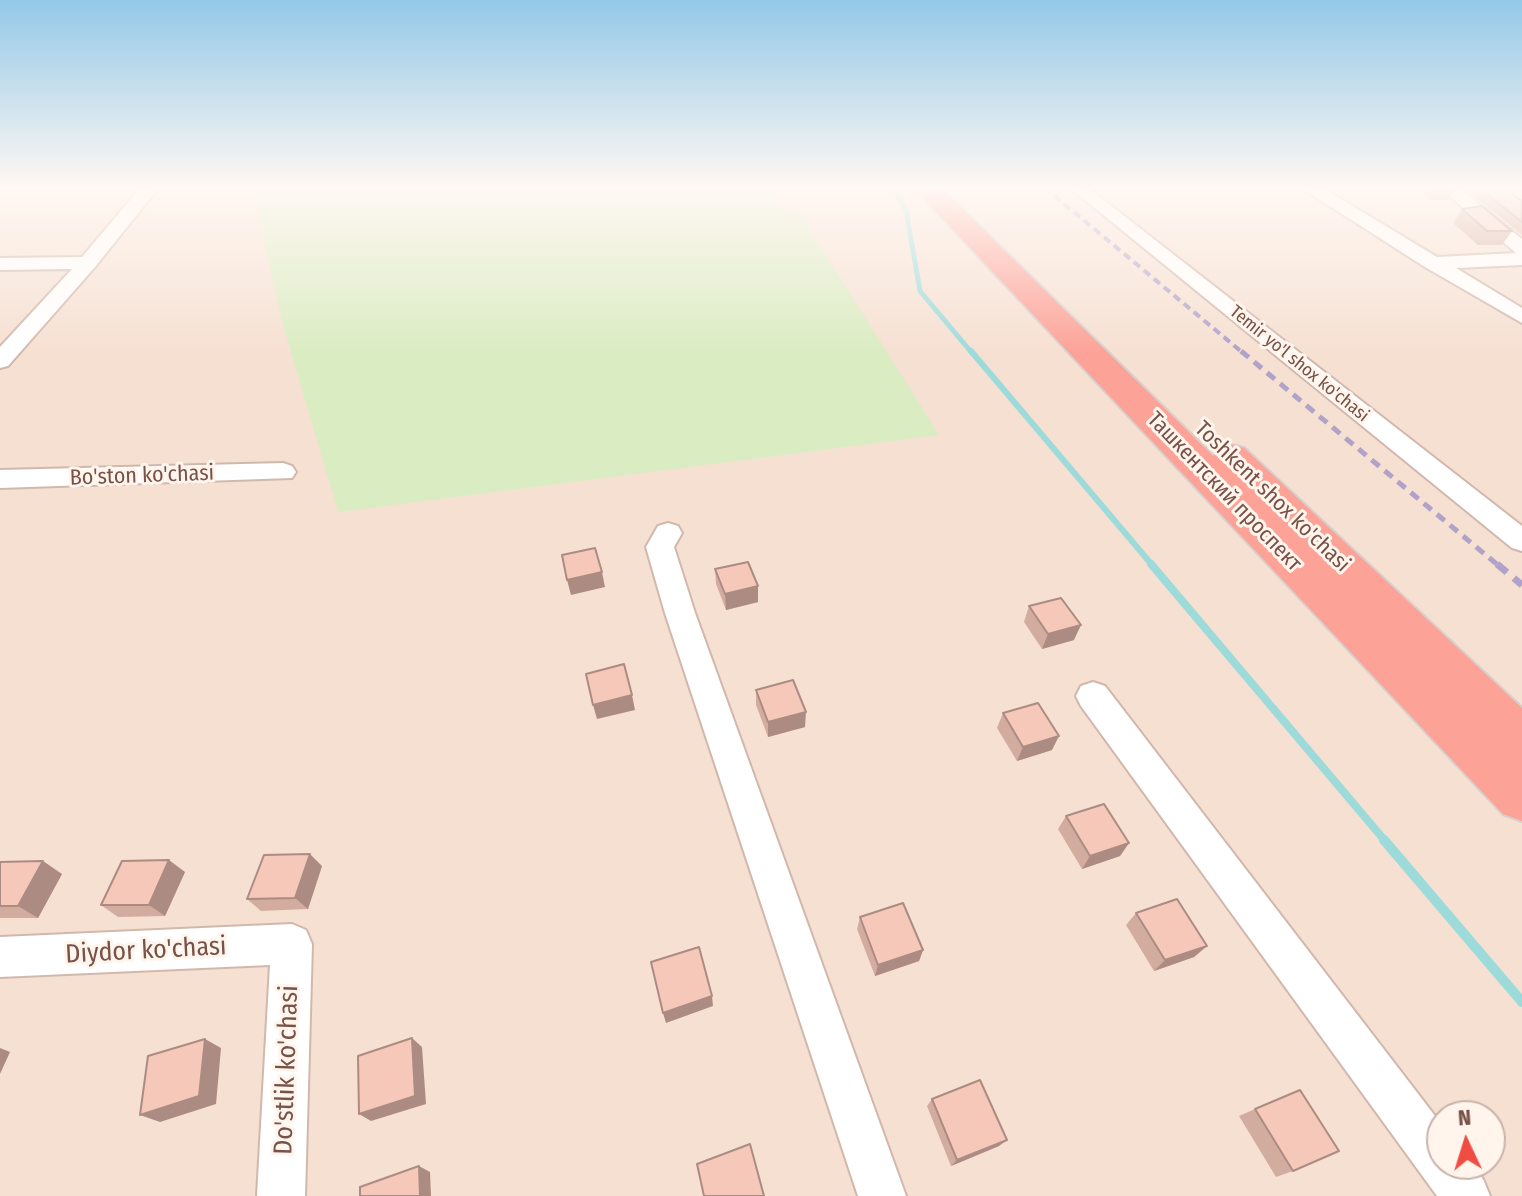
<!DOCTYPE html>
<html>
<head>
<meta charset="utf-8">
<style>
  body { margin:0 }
  #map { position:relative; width:1522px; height:1196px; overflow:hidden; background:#fef0e4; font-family:"Fira Sans Condensed",sans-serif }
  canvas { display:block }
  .north { position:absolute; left:1426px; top:1100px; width:80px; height:80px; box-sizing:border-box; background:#fff5ec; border:2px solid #c9b3aa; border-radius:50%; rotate:356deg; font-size:22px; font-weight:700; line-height:32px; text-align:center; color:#785148 }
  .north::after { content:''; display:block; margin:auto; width:28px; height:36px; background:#ef4d42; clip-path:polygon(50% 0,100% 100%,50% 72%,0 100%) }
</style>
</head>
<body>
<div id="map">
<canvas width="1522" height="1196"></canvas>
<div class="north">N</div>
</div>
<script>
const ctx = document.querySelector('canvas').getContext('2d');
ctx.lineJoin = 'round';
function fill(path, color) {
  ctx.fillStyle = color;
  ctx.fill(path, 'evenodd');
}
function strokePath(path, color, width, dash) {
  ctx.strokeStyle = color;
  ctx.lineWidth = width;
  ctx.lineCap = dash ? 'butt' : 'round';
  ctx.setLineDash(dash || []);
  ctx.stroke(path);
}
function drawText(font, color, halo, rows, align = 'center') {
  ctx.font = font + ' "Fira Sans Condensed",sans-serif';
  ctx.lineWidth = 6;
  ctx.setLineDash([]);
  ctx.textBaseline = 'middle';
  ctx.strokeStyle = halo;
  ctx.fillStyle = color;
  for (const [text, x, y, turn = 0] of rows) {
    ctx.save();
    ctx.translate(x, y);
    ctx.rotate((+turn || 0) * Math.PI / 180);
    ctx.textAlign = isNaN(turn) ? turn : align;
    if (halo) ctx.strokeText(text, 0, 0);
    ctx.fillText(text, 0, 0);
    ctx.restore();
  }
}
fill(new Path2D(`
  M0,187H1522V1196H0ZM1442,1116H1490V1164H1442Z`), '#f6e0d2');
fill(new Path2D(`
  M252,187H769L782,208L802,217L939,435L338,512L283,325Z`), '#daecc2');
strokePath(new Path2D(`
  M892,187L906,210L920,291L972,353`), '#9ddbdb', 5);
strokePath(new Path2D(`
  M971,351L1153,566`), '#9ddbdb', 6);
strokePath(new Path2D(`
  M1151,564L1386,842`), '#9ddbdb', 8);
strokePath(new Path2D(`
  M1384,840L1522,1002`), '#9ddbdb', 10);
const street = new Path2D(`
  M141,187H159L95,267L8,366L0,368V347L72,269L0,270V258L82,257Z
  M1069,187H1087L1522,526V551L1512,548Z
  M1300,187H1321L1437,257L1516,253L1439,187H1458L1522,239V265L1456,268L1522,308V323L1425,267Z
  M283,463L292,466L296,472L292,478L0,488V470Z
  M668,523L678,526L682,533L674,547L695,613L906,1196H858L665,613L646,547L658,526Z
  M1093,682L1105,686L1442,1125V1164H1472L1483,1179L1490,1196H1437L1081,706L1076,696L1081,686Z
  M292,924L306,930L312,944L305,1196H257L270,965L0,977V937Z`);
const highway = new Path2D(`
  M913,187H940L1213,456L1218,448L1231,445L1244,448L1522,708V821L1503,814Z`);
strokePath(street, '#d2b8ac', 4);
strokePath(highway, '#d9cecc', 4);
fill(street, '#fff');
fill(highway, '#fca297');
strokePath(new Path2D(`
  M1044,187L1243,353`), '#b0a2c8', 4, [8, 5]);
strokePath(new Path2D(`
  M1241,351L1499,566`), '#b0a2c8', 5, [10, 7]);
strokePath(new Path2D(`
  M1497,564L1522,585`), '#b0a2c8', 7, [13, 9]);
fill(new Path2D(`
  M1416,187H1449L1454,191L1449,200H1430Z
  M1462,187H1503L1522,201V235Z
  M1462,209L1512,231L1502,245H1478L1453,223Z
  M715,569L758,602L726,610L716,584Z
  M1029,606L1074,640L1042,649L1024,622Z
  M756,690L805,727L768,737L756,705Z
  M1003,713L1052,750L1017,761L997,728Z
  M1066,816L1129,843L1120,856L1082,869L1058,829Z
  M0,862L62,874L38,918H0Z
  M322,866L308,909L261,911L247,899Z
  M185,872L165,916L118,917L101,905Z
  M1136,913L1207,946L1194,957L1154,971L1126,925Z
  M860,917L923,950L919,961L875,976L857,929Z
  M932,1099L999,1146L951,1166L927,1106Z
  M1255,1109L1293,1171L1276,1177L1239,1116Z`), '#d3aca0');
fill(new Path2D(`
  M602,572L605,587L571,595L567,580Z
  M758,586V602L726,610L725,594Z
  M1081,625L1074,640L1042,649L1048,634Z
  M632,695L635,710L597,719L593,705Z
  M806,712L805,727L768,737V722Z
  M1059,736L1052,750L1017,761L1023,747Z
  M1129,843L1120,856L1082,869L1090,856Z
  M310,854L322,866L308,909L295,898Z
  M169,860L185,872L165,916L149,905Z
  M43,861L62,874L38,918L18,906Z
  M1207,946L1194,957L1154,971L1165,960Z
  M923,950L919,961L875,976L878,965Z
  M712,996L713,1006L666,1023L663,1013Z
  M412,1038L422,1047L426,1104L371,1121L359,1114Z
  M205,1039L221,1048L216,1104L160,1122L140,1115Z
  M0,1048L10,1052L0,1074Z
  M1007,1140L999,1146L951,1166L957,1160Z
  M419,1166L430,1172L431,1196H420Z`), '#ac8c82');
const building = new Path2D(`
  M1430,187H1449L1454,191H1435Z
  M1478,187H1503L1522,201V222Z
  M1482,206L1512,231H1487L1462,209Z
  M595,548L602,572L567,580L562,555Z
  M748,562L758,586L725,594L715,569Z
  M1061,598L1081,625L1048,634L1029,606Z
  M624,664L632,695L593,705L586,674Z
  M793,680L806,712L768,722L756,690Z
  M1038,703L1059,736L1023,747L1003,713Z
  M1104,804L1129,843L1090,856L1066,816Z
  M310,854L295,898L247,899L264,855Z
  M169,860L149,905H101L122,861Z
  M43,861L18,906H0V862Z
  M1177,899L1207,946L1165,960L1136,913Z
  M903,903L923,950L878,965L860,917Z
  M699,947L712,996L663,1013L651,962Z
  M412,1038L415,1096L359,1114L358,1056Z
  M205,1039L199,1096L140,1115L148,1056Z
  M980,1080L1007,1140L957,1160L932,1099Z
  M1300,1090L1339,1151L1293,1171L1255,1109Z
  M750,1144L764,1196H704L697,1164Z
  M419,1166L420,1196H360V1187Z`);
fill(building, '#f5c8ba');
strokePath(building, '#ac8c82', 2);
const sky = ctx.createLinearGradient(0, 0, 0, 354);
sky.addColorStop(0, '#94c9e8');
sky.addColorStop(0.53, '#fff8f3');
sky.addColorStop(1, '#fff8f300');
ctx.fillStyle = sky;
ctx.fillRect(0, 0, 1522, 354);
drawText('18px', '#785148', '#fff5ec', [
  ["Temir yo'l shox ko'chasi",1299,364,39]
]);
drawText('22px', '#785148', '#fff5ec', [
  ["Bo'ston ko'chasi",142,476,-2],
  ["Ташкентский проспект",1224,492,46],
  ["Toshkent shox ko'chasi",1272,497,44]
]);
drawText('26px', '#785148', '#fff5ec', [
  ["Diydor ko'chasi",146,951,-3],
  ["Do'stlik ko'chasi",287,1070,-88]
]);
</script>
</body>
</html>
